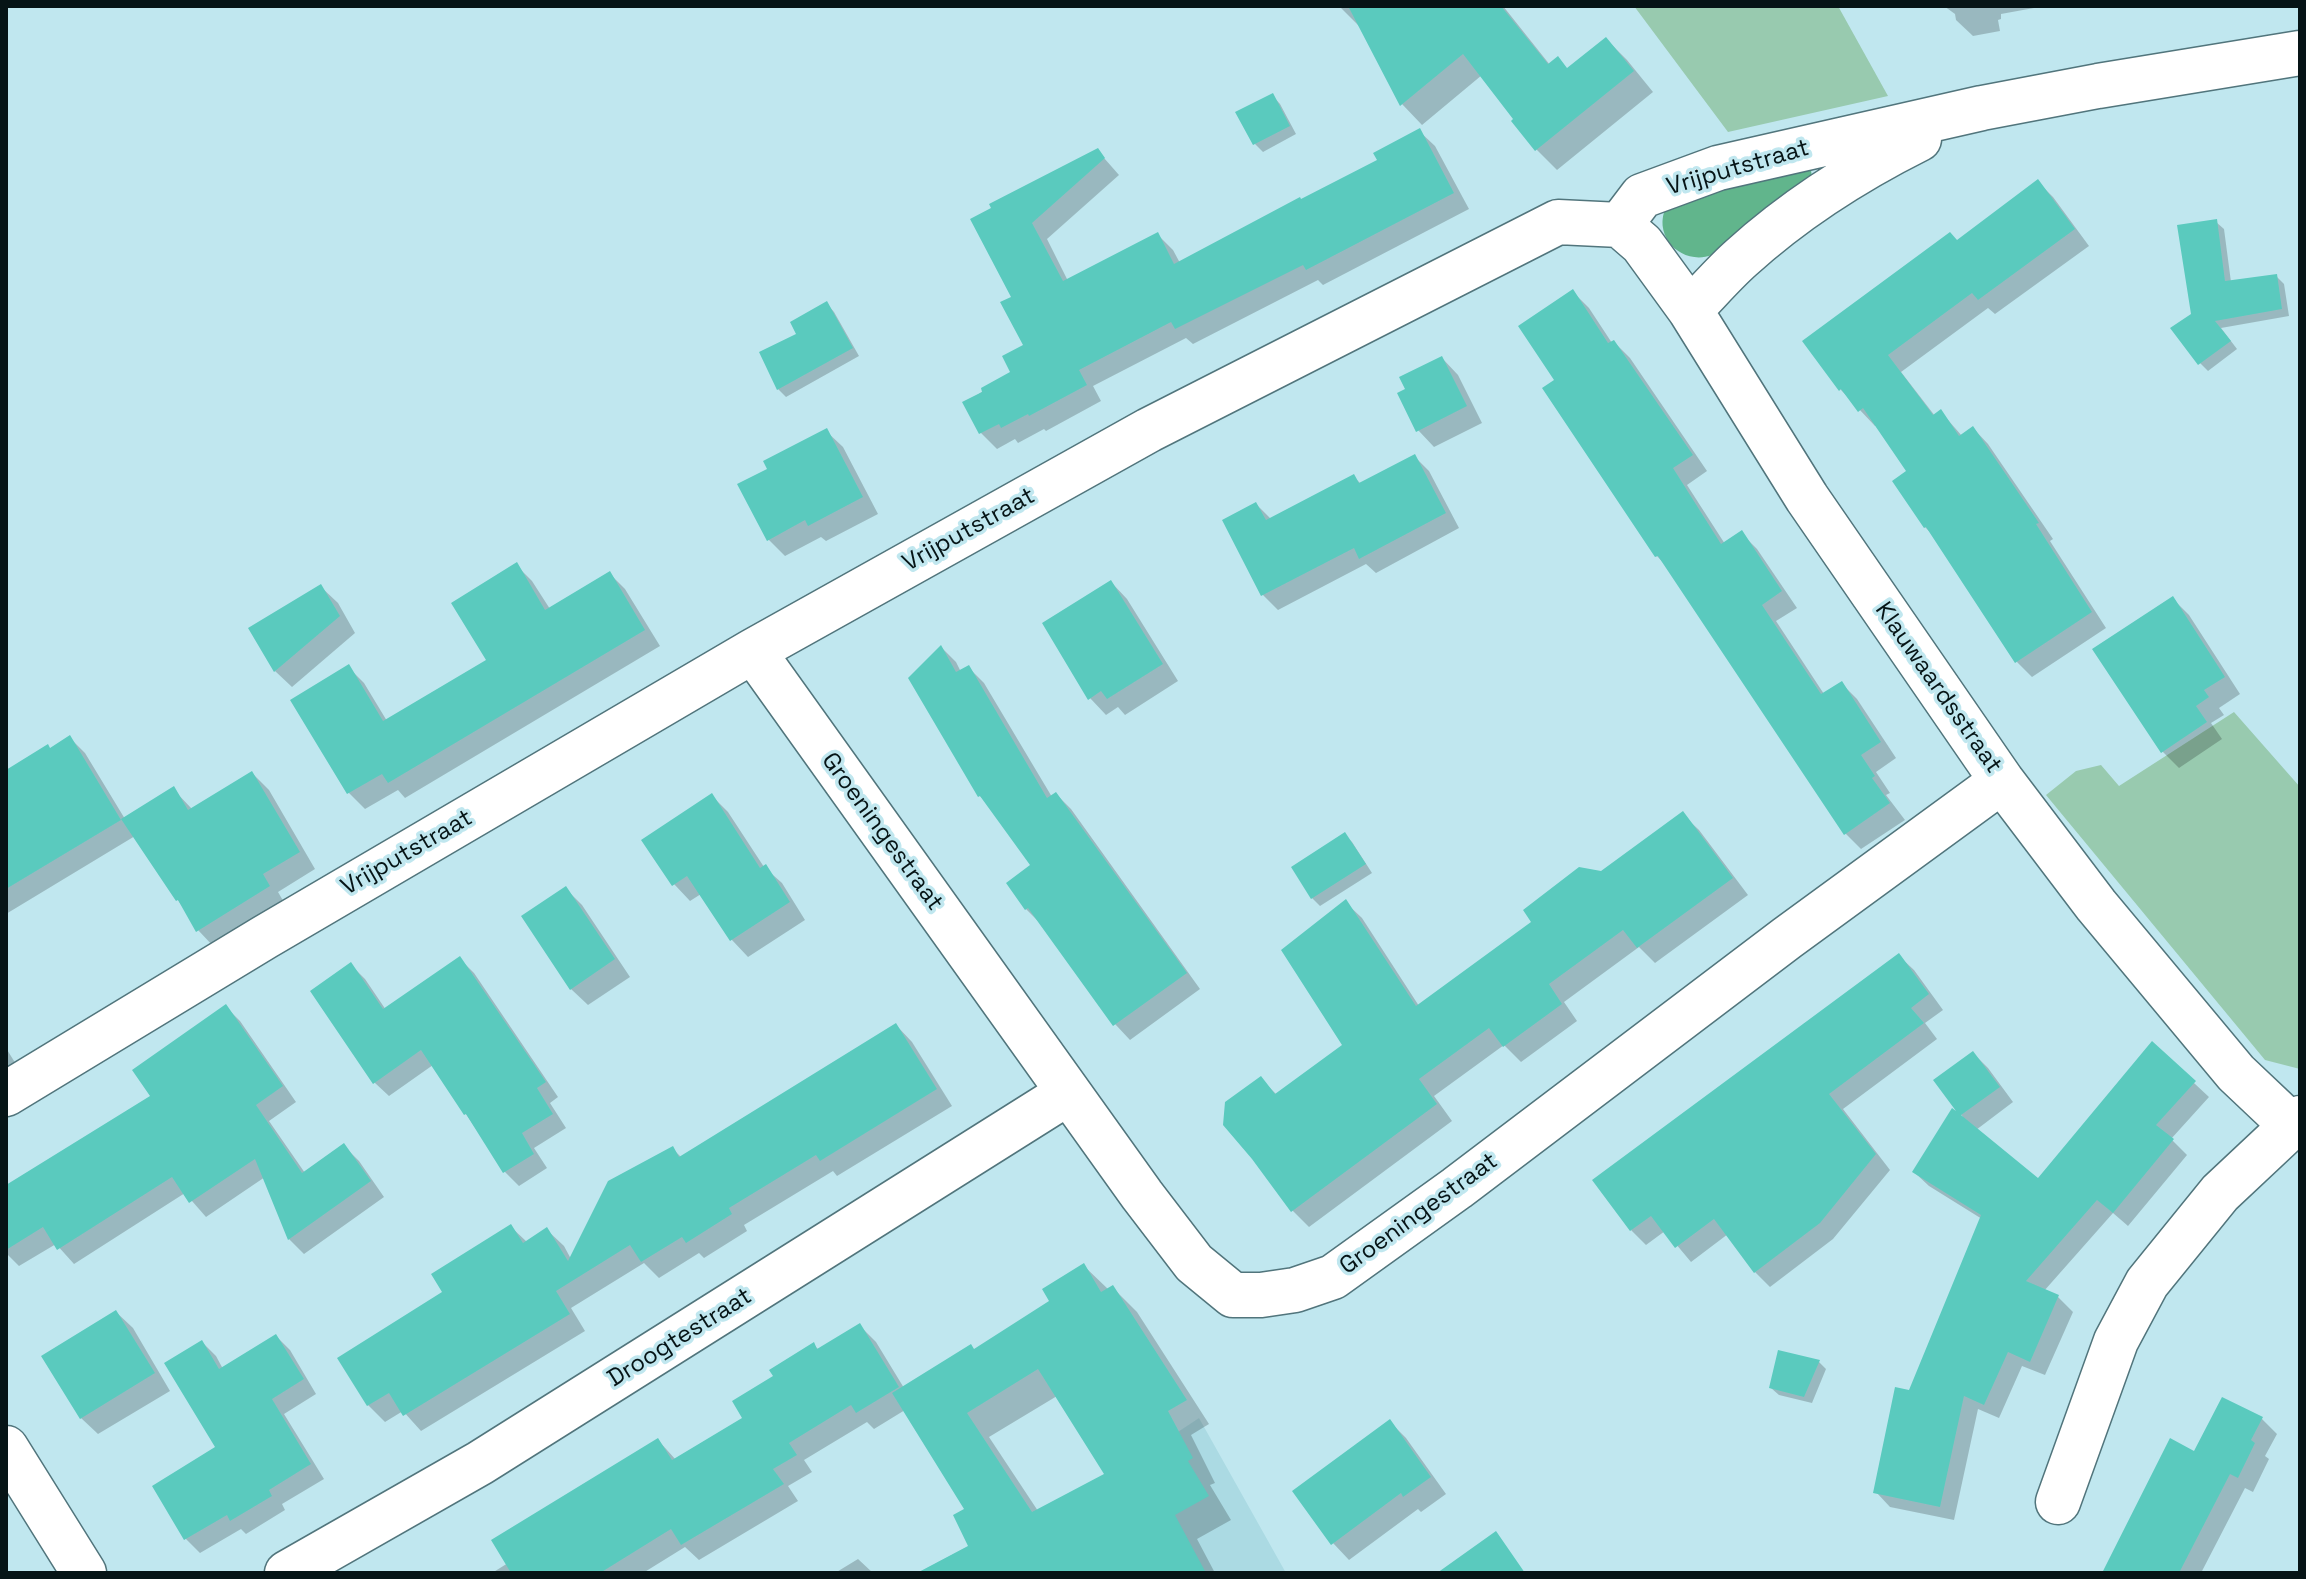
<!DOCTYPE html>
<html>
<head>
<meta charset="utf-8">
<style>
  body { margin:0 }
  #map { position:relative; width:2306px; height:1579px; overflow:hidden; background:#c0e7ef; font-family:"Space Grotesk",sans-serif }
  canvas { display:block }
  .frame { position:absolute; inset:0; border:8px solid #061416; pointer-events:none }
</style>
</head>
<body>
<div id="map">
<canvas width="2306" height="1579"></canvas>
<div class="frame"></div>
</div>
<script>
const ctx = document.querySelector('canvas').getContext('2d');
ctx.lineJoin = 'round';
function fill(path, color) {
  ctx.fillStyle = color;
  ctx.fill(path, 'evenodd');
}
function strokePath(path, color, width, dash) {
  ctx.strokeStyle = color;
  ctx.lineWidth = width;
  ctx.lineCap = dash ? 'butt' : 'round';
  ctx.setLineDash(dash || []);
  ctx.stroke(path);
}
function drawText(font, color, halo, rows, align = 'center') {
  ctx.font = font + ' "Space Grotesk",sans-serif';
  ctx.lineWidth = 7;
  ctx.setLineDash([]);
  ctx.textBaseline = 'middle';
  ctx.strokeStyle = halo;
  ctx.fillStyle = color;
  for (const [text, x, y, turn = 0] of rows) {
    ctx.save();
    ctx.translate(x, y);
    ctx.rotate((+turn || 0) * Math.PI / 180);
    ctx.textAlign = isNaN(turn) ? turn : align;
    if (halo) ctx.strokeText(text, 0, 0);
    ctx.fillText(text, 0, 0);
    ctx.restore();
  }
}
fill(new Path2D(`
  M1199,1418L1286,1573H917L1146,1453Z`), '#abdae3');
fill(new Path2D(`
  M1634,6H1838L1888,96L1728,132Z
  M2234,712L2300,787V1069L2265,1060L2046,795L2076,771L2101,765L2119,786Z`), '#98caaf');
fill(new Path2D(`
  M1805,164L1811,170L1812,178L1712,255C1682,266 1652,237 1666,207Z`), '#61b58c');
fill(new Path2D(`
  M1339,6H1503L1550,65L1568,70L1606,39L1627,60L1653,92L1557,170L1537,150L1482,75L1422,125L1402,104L1363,30Z
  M1944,6H2045L2001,14V19L1998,20L2000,31L1973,36L1956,20L1955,14Z
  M1273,96L1280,104L1296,134L1263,152L1255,144Z
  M1419,131L1435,146L1469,209L1323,285L1318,280L1193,344L1186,338L1093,386L1101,401L1046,431L1044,429L1018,443L1015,439L997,449L981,433L965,403L1012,372L1025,346L1013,298L972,220L1097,150L1119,175L1047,239L1068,281L1158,235L1173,250L1180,263L1380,161Z
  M2038,182L2053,197L2089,246L1995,314L1988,308L1901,372L1935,416L1941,412L1962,436L1973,428L1988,444L2053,539L2050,541L2106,628L2032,677L2017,662L1935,537L1925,527L1909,472L1877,425L1875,426L1841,390L1805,342L1958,242Z
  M2216,222L2224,229L2231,282L2276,276L2284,284L2289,316L2221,328L2237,349L2208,371L2200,363L2193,315Z
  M1573,292L1589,308L1612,343L1614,342L1630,358L1707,471L1687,485L1725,544L1741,533L1757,549L1797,608L1776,621L1822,691L1824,694L1841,683L1857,699L1896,758L1876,772L1890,793L1886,795L1905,820L1861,849L1845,833L1667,567L1657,556L1557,380Z
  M827,304L834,312L859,356L786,397L778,389Z
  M1442,358L1458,375L1482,423L1434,447L1418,430Z
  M826,431L843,447L878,514L826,541L821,537L785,556L768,539L769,469Z
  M1414,456L1429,471L1459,528L1376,573L1366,564L1278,610L1263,595L1256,504L1271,519L1354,477L1361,484Z
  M516,565L532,581L550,609L609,573L625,589L660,646L405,798L398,790L365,809L349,793L348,667L364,683L387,721L489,660Z
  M1111,582L1127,599L1178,681L1125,715L1118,707L1106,715L1090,698Z
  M321,587L338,603L355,633L292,687L275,671Z
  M2172,598L2189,615L2240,694L2219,708L2224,715L2211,723L2222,739L2179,768L2162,751Z
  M941,647L956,662L961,672L968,667L984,683L1052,797L1056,794L1071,809L1200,989L1130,1040L1115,1024L1041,924L1026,909L1033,866L990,806L980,796L910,678Z
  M70,738L85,753L125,819L173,789L192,809L252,773L269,790L315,869L278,892L285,904L214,947L198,930L135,836L6,914V772Z
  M712,796L728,812L764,867L782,883L805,920L748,957L732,940L701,894L690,901L674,884Z
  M1682,814L1699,830L1748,895L1655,963L1639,947L1564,1002L1577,1021L1521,1062L1504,1045L1434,1096L1452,1121L1309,1227L1292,1210L1261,1079L1277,1095L1345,1046V902L1362,918L1419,1006Z
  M1345,835L1352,842L1372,873L1320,906L1312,898Z
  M565,888L582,905L630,977L588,1005L571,989Z
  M1899,956L1914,970L1943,1010L1925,1023L1937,1039L1843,1109L1890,1170L1833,1239L1770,1287L1755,1272L1728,1234L1691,1262L1665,1231L1646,1245L1631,1230Z
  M460,959L474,973L558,1097L550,1103L566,1128L534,1148L547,1168L519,1186L505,1172L433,1065L389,1096L375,1083L351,965L365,979L386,1010Z
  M225,1006L240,1021L296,1102L269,1121L305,1173L344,1146L359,1161L384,1197L304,1254L289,1239L265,1177L206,1217L185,1193L74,1264L56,1244L19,1266L6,1253V1188L153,1097Z
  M896,1025L912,1042L952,1106L837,1176L833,1171L744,1225L747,1231L704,1258L699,1253L659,1278L644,1263L571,1308L585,1331L421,1431L403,1411L385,1422L368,1405L445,1293L511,1227L527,1242L547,1230L564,1246L571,1259L672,1148L682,1158Z
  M2152,1044L2209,1097L2171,1139L2187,1155L2128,1226L2113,1213L2044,1291L2058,1297L2073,1312L2045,1375L2022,1366L1999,1418L1978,1409L1954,1520L1890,1507L1876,1492L1910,1392L1982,1219L1929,1186L1914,1172L1963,1117L1936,1081L1973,1053L1988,1068L2013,1102L1976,1130L2038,1181Z
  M6,1048L19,1069L6,1077Z
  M1084,1266L1109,1290L1113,1288L1137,1312L1209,1424L1191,1435L1215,1483L1210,1485L1231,1520L1197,1539L1215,1573H922L971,1547L967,1510L905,1410L874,1429L867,1422L804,1460L812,1472L788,1486L798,1501L699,1560L685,1547L643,1573H492L508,1563L658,1440L676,1460L745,1419L775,1377L814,1345L819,1350L859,1325L876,1342L904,1388L975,1351L1052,1301ZM1057,1396L1107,1475L1038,1511L989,1437Z
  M116,1312L133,1328L170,1391L98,1434L81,1418Z
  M276,1336L290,1350L316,1394L284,1414L324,1479L282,1504L285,1510L246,1534L241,1529L200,1553L186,1539L154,1486L218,1448L202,1342L216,1356L223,1369Z
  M1819,1362L1826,1369L1812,1403L1779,1395L1771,1388Z
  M2223,1399L2262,1419L2277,1434L2265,1456L2269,1459L2253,1492L2245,1488L2201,1573H2104L2195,1453Z
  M1390,1422L1406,1438L1446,1494L1421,1512L1418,1509L1349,1560L1333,1543Z
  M858,1559L873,1573H835Z`), '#0003');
fill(new Path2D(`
  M1348,6H1501L1548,64L1558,56L1567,68L1606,37L1634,71L1535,151L1511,121L1513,119L1463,54L1400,106Z
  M1273,93L1290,126L1253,145L1235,112Z
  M1420,128L1454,193L1306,270L1303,265L1175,329L1171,322L1079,370L1087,385L1029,416L1028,414L1001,428L999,424L979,434L962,402L982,392L981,388L1010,372L1002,356L1023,345L1000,302L1011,297L970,219L991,208L989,204L1098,148L1105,158L1032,223L1063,281L1158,232L1174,264L1300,197L1301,199L1377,160L1373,153Z
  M2038,179L2075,229L1978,300L1972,293L1888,355L1933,415L1941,409L1959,436L1973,426L2039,523L2036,524L2092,612L2015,663L1926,527L1924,528L1892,481L1906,471L1863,408L1858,412L1841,389L1839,391L1802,341L1950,232L1957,240Z
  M2217,219L2225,281L2277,274L2282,309L2215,321L2231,341L2198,365L2170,328L2191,314L2177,225Z
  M1573,289L1608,343L1614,340L1693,455L1673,468L1721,544L1742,530L1782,591L1762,605L1807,673L1821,694L1842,681L1881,742L1861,755L1875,776L1872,778L1890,803L1844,835L1658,556L1655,557L1542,388L1554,380L1518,326Z
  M827,301L853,348L777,390L759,352L796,334L790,322Z
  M1442,356L1467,406L1416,432L1397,393L1405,389L1399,377Z
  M827,428L863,497L808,526L805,520L767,541L737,484L767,469L763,461Z
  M1415,454L1446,513L1359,559L1354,548L1261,596L1222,520L1256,502L1266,520L1354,474L1359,483Z
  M517,562L545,610L610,571L645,630L388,783L382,774L347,794L290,700L349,664L383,721L486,660L451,603Z
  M1111,580L1163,664L1107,699L1101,691L1088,700L1042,623Z
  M321,584L340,616L274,672L248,628Z
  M2173,596L2225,677L2204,690L2209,697L2196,706L2207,722L2161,753L2092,649Z
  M941,645L956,672L969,665L1047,798L1056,792L1187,973L1113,1026L1028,908L1025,910L1006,883L1030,865L980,796L978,797L908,678Z
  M70,735L121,820L6,889V770L48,744L50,748Z
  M252,771L300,852L263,874L270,886L196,932L178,900L176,901L121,819L174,786L188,810Z
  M712,793L760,868L766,864L790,902L730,941L687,876L672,886L641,840Z
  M1683,811L1733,878L1637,948L1623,930L1549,984L1562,1004L1503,1047L1489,1028L1419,1079L1437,1104L1291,1212L1252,1159L1223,1125L1225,1102L1261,1076L1275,1094L1342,1045L1281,950L1346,899L1416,1006L1531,922L1523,910L1579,867L1601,871Z
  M1345,832L1366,864L1311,899L1291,867Z
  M566,886L615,959L570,990L521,916Z
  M1899,953L1929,994L1911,1008L1924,1023L1829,1094L1876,1154L1820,1223L1754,1273L1714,1219L1675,1248L1651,1216L1630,1231L1592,1180Z
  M460,956L546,1082L537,1088L553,1114L522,1133L534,1154L503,1173L466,1114L464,1115L421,1050L373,1084L310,991L351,962L383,1009Z
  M226,1004L283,1086L256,1105L302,1173L344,1143L371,1181L288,1240L255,1159L189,1203L172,1177L57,1250L43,1227L6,1250V1185L150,1096L132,1070Z
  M896,1023L937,1089L820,1161L816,1155L729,1208L732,1214L686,1243L682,1237L641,1262L630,1245L556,1291L570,1314L403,1416L389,1393L367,1406L337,1358L442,1292L431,1274L511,1224L523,1243L547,1227L568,1261L608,1181L673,1146L679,1157Z
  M2152,1041L2196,1081L2156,1125L2174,1139L2113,1213L2097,1200L2026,1281L2059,1295L2030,1362L2008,1352L1984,1405L1964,1396L1940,1507L1873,1493L1895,1387L1909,1390L1981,1215L1912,1172L1952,1108L1956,1111L1933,1080L1973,1051L2000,1087L1961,1115L2038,1178Z
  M1084,1263L1101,1292L1113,1285L1187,1400L1168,1411L1193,1458L1188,1461L1209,1496L1175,1515L1206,1573H917L968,1546L953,1515L964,1509L892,1393L971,1344L974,1349L1049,1301L1042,1289ZM1038,1369L1104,1474L1032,1512L967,1413Z
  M116,1310L155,1373L80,1419L41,1356Z
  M860,1323L899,1387L856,1413L851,1405L789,1443L797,1455L773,1469L784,1484L681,1545L671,1529L600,1573H511L491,1540L658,1438L672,1460L742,1418L732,1401L773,1376L769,1370L814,1342L817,1349Z
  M276,1334L304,1379L272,1399L311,1464L269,1490L272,1496L230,1521L227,1515L184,1540L152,1486L215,1447L164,1363L202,1340L219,1369Z
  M1778,1350L1820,1360L1804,1397L1769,1388Z
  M2222,1397L2263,1417L2251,1440L2255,1443L2238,1478L2230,1474L2179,1573H2102L2170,1438L2194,1451Z
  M1390,1419L1431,1477L1403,1497L1401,1493L1331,1545L1292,1491Z
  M1496,1531L1525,1573H1437Z`), '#5acabe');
const street = new Path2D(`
  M1620,225L1642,244L1690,310L1807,498L2002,781L2096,905L2236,1073L2291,1125
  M1620,225L1642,196L1718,168L1982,108L2098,86L2300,53
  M1690,310C1707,293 1723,274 1741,258C1795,209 1855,171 1919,139
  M753,651L1142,1195L1194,1263L1233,1295H1261L1295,1290L1333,1277L1457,1188L1787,938L2002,781
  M6,1094L265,937L753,651L1149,430L1558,222L1620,225
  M6,1448L84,1573
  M2058,1502L2116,1341L2147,1283L2220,1193L2300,1118
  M287,1573L480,1463L1068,1093`);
strokePath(street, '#51757c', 47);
strokePath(street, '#fff', 44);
drawText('24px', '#061416', '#c0e7ef', [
  ["Vrijputstraat",1738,168,-16],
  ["Vrijputstraat",969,530,-29],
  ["Klauwaardsstraat",1938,688,55],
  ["Groeningestraat",882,832,54],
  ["Vrijputstraat",407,853,-30],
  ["Groeningestraat",1419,1214,-36],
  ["Droogtestraat",680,1338,-32]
]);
</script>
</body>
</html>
